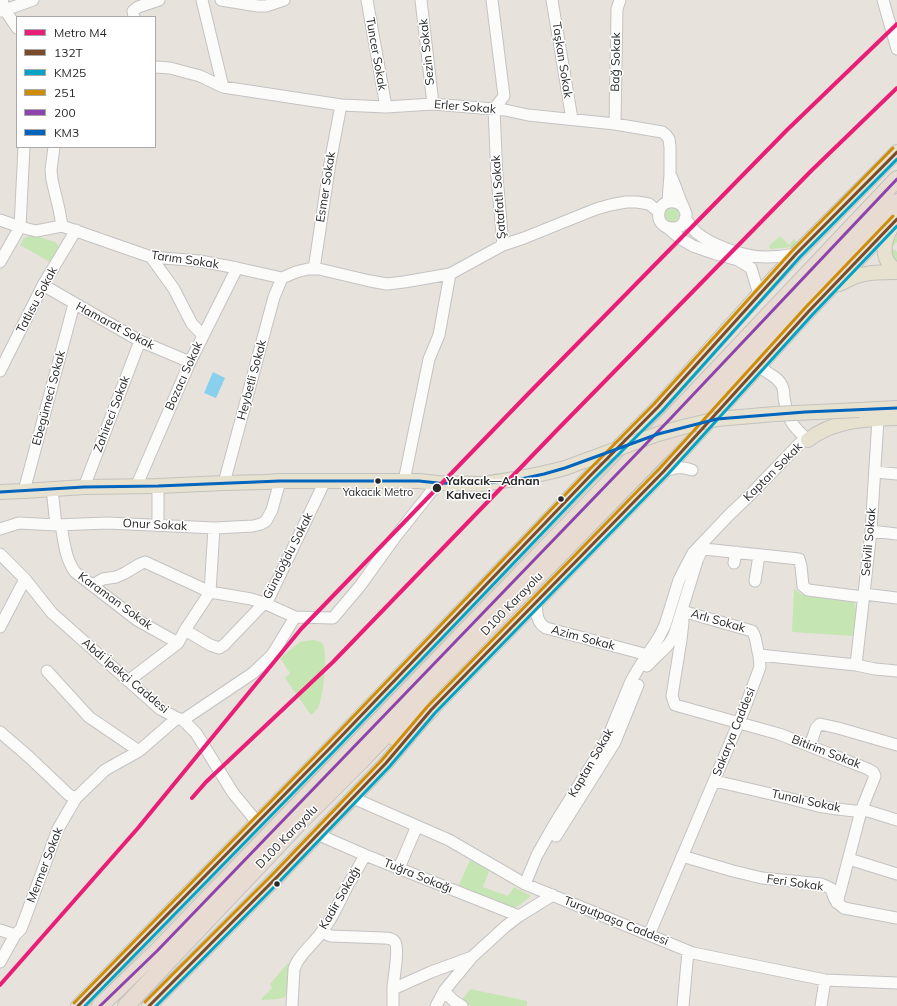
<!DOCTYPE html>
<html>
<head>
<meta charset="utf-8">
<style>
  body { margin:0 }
  #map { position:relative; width:897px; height:1006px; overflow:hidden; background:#e7e3dc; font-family:Mulish,sans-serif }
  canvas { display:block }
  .legend { position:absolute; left:16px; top:16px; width:140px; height:132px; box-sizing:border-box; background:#fff; border:1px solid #a9a9a9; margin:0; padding:5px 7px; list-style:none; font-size:12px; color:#282828 }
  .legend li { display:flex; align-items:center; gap:8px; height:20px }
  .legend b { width:20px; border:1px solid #a9a9a9 }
</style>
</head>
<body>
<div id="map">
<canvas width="897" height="1006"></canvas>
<ul class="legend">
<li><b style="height:5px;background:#e91e76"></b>Metro M4</li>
<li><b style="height:5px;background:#7a4b2a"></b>132T</li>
<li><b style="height:5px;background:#02a3c6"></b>KM25</li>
<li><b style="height:5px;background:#ce8d08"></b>251</li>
<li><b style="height:5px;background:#8e44ad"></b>200</li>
<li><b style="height:5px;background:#0065bd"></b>KM3</li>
</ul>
</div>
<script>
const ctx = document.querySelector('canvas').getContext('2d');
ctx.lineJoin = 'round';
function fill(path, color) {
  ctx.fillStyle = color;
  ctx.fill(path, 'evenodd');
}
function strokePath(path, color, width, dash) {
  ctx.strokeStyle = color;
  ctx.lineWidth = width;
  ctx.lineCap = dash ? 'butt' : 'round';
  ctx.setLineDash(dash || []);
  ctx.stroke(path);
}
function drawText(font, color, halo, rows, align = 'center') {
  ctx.font = font + ' Mulish,sans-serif';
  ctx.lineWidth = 3;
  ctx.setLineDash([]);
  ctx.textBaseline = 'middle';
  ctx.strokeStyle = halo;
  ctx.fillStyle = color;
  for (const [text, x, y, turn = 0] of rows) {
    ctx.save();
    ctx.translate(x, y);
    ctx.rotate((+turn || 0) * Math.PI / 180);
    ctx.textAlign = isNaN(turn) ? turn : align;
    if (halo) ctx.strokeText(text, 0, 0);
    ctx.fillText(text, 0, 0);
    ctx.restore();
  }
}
fill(new Path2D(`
  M665 215a7 7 0 1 1 14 0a7 7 0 1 1-14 0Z
  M897,231V242L892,247L897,252V263L892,260L889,240Z
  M33,235L55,242L58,245V250L50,262L20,245L24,238Z
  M780,236L789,245L794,239L798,243L793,247L770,249L769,246Z
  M794,589L801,594L807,596L853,601C859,609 855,627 854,636L792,632Z
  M313,640C316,640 320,641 322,643C329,652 323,698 318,708C316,710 314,713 311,715L285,678L290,673L280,658L300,642L304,641Z
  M470,860L489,871L483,887L508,896L514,887L531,896L513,910L459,885Z
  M288,963L290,966L287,992L285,997L278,999L262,1000V998L272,988L270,984Z
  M470,989L527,1001V1006H471L462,1000Z`), '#c5e5b2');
fill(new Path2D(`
  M213,372L225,378L216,398L204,393Z`), '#89d0ef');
const minor = new Path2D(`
  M2,0L5,10L17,28
  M202,0L223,87
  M221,0L258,6H266L284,0
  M367,0L386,107
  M421,0L433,104
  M552,0L572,119
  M883,0L897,49
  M0,11L5,10L33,0
  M134,17L133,11L138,7L159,0
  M155,67L170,68L200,76L223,87L341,105L386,107L433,104L505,110L528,115L615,124L662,132L666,135L669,139L670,147V174L668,202
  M615,124L617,9L620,0
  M54,147L51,170L52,180L59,209L62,226
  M671,176C675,185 678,194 681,202C683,206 685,210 686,214C687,234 655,232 659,212C661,200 676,199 683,207
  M685,218C689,223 692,229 697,233C713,246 745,257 766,257C776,257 786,256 796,254
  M0,220L20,227L36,231L62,226L151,257L200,261L237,268L282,278
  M668,228L681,239L693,246L716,254L738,260L751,268L759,294
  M503,245L524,238L596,209L610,205L626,202H637L649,204L659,212
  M151,257L174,289L192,324L203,335
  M0,262L20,227L24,147
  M314,269L330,163L341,105
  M282,278L296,272L308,269H319L370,281L387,284L404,282L450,274L503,245L497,177L494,109L504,96L492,0
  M43,285L140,341L190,362
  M760,366C762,368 764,370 767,372C772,376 777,377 781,384C784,388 784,393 784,398C788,420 792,426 808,440
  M0,371L43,285L76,230
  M664,471C674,468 682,466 692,470
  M875,472L897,474
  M404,481L429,359L439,335L450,274
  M224,483L274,297L282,278
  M158,486V525
  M84,487L140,341
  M136,487L190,362L237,268
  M52,489L56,525
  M24,491L74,304
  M61,525C64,541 65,558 75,572L137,620L178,643
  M0,529L19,523L56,525L108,523L215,528L253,526L261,524L266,521L272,510L280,481
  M871,531L897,534
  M704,549L799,559L801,566L803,586L808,590L863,597
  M0,554L25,579L52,613L160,709L177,718L183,720L196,733L233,793L257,822
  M734,563L736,552
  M755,581L759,555
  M92,585L103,579L116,577L125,573L140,564L145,562L210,592L251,599L264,603L295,617L333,618L360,586L396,536L438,483
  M864,594L897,598
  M536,603C537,613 536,622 546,628L648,655
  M0,627L25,579
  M185,630L210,645L219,648L224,645L269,598L325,481
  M759,655C756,647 757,637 752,631L682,611L683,622L681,640L672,696L675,705L779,734L797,741L868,769L873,772L875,776L861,811L837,903
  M856,665L871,531L878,419
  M647,666C653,659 660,653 666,647C671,642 674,636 676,629L697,561L700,554L705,547
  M47,671L89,717L139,751
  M128,681L178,643L185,630L210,592L214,528
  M183,720L253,673L272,655L295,617
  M0,732L29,757L69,795L76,798
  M810,746L816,728L820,724L838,728L897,745
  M715,781L788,798L818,806L837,809L855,811H868L897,820
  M353,798L449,840L525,884L693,953L825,980L897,983
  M319,834L326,838L365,855L519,916
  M556,836L615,742L638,685
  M682,856L733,871L762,878L821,884L832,889C833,899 836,902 844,908L897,918
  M849,859L897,874
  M399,868L417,826
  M525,884L537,855L554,825L592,764L608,737L631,681L638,669L659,637L665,625L679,580L684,570L693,553L729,515L748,497L802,441L808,440
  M0,930L15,935
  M323,931L328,935L331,936L384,938C388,938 392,938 395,942C399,948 394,978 393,987C393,993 393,1000 393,1006
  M649,935L744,710L760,667L759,655L856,665L875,669L897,671
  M0,962L15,935L21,929L58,829L76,798L105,770L139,751L177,718
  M393,989L431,972L472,957
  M444,991L454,1001L462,1006
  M292,1006L294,969C298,955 315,943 323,930C334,916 340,900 348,885C354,875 360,865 365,855
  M436,1006L444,991L472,957L506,926L519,916L553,895
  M683,1006L688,951
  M821,1006L825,980`);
const major = new Path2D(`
  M891,228C885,239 881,254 890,265C892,267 895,269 897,272
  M839,284C844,282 849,279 854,277C868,272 883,272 897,272
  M859,410L897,408
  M808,440C833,420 866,419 897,418
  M0,492L24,491L84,487L158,486L224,483L265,482L280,481H419L438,483L482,484
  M78,1006L333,745L589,477L658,407L759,294L796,254L897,152
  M149,1006L277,877L386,763L431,710L664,471L809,311L897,219`);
const highway = new Path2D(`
  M394,737L431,710
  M100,1006L157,951L671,418L897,179
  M126,1006L300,822L360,762L440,678L670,441L897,202`);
strokePath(minor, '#c4c2c2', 13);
strokePath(major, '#c3c2bf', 16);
strokePath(highway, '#c3c2bf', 18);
strokePath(minor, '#fbfbfa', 11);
strokePath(major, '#e7e2d0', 14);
strokePath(highway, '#e8dcd2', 16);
const majorBridge = new Path2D(`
  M482,484C510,480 537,476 565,468L658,434L687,426L717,419L775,414L859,410`);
strokePath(majorBridge, '#c3c2bf', 16, []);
strokePath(majorBridge, '#e7e2d0', 14);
strokePath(new Path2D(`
  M78,1006L333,745L589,477L658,407L796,254L897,152
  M149,1006L277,877L386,763L431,710L664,471L809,311L897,219`), '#7a4b2a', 3);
strokePath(new Path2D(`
  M85,1006L337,748L593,480L662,411L800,257L897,159
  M156,1006L281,880L390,766L435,713L668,474L813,314L897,226`), '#02a3c6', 3);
strokePath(new Path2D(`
  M145,1002L273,874L382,760L427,707L660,468L805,308L893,216
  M74,1003L329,742L585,474L654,404L792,251L893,148`), '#ce8d08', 3);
strokePath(new Path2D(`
  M100,1006L157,951L671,418L897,179`), '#8e44ad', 3);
strokePath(new Path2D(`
  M0,492L84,487L158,486L280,481H419L438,483L482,484L521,479L544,474L565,468L658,434L717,419L805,412L897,408`), '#0065bd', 3);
strokePath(new Path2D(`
  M192,798L206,782L333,662L557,430L811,171L897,88
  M0,985L138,828L301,629L528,394L787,130L897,24`), '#e91e76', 4);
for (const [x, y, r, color] of [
  [378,481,3.5,"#282828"],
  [437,488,5,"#282828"],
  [561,499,3.5,"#282828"],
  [277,884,3.5,"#282828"]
]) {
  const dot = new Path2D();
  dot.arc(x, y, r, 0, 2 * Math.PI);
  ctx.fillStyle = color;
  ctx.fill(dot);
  strokePath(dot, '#fff', 1.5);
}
drawText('11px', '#282828', '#fff', [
  ["Yakacık Metro",378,493]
]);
drawText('12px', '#282828', '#fff', [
  ["Sezin Sokak",427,52,-96],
  ["Tuncer Sokak",376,54,80],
  ["Taşkan Sokak",562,60,81],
  ["Bağ Sokak",616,62,-89],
  ["Erler Sokak",465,107,5],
  ["Esmer Sokak",326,187,-81],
  ["Şatafatlı Sokak",499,197,-94],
  ["Tarım Sokak",185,260,8],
  ["Tatlısu Sokak",37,300,-62],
  ["Hamarat Sokak",115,326,28],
  ["Bozacı Sokak",184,376,-66],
  ["Heybetli Sokak",252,380,-75],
  ["Ebegümeci Sokak",49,398,-75],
  ["Zahireci Sokak",112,414,-69],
  ["Kaptan Sokak",773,472,-45],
  ["Onur Sokak",155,525,3],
  ["Selvili Sokak",869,542,-85],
  ["Gündoğdu Sokak",288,556,-63],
  ["Karaman Sokak",115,601,36],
  ["D100 Karayolu",512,604,-46],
  ["Arlı Sokak",718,621,16],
  ["Azim Sokak",583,638,15],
  ["Abdi İpekçi Caddesi",125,676,40],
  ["Sakarya Caddesi",734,732,-68],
  ["Bitirim Sokak",826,752,21],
  ["Kaptan Sokak",591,763,-60],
  ["Tunalı Sokak",806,801,12],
  ["D100 Karayolu",287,837,-46],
  ["Mermer Sokak",45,865,-69],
  ["Tuğra Sokağı",418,876,22],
  ["Feri Sokak",795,883,8],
  ["Kadir Sokağı",340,898,-60],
  ["Turgutpaşa Caddesi",616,921,22]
]);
drawText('bold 12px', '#282828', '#fff', [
  ["Yakacık—Adnan",446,481],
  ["Kahveci",446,495]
], 'left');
</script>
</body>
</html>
